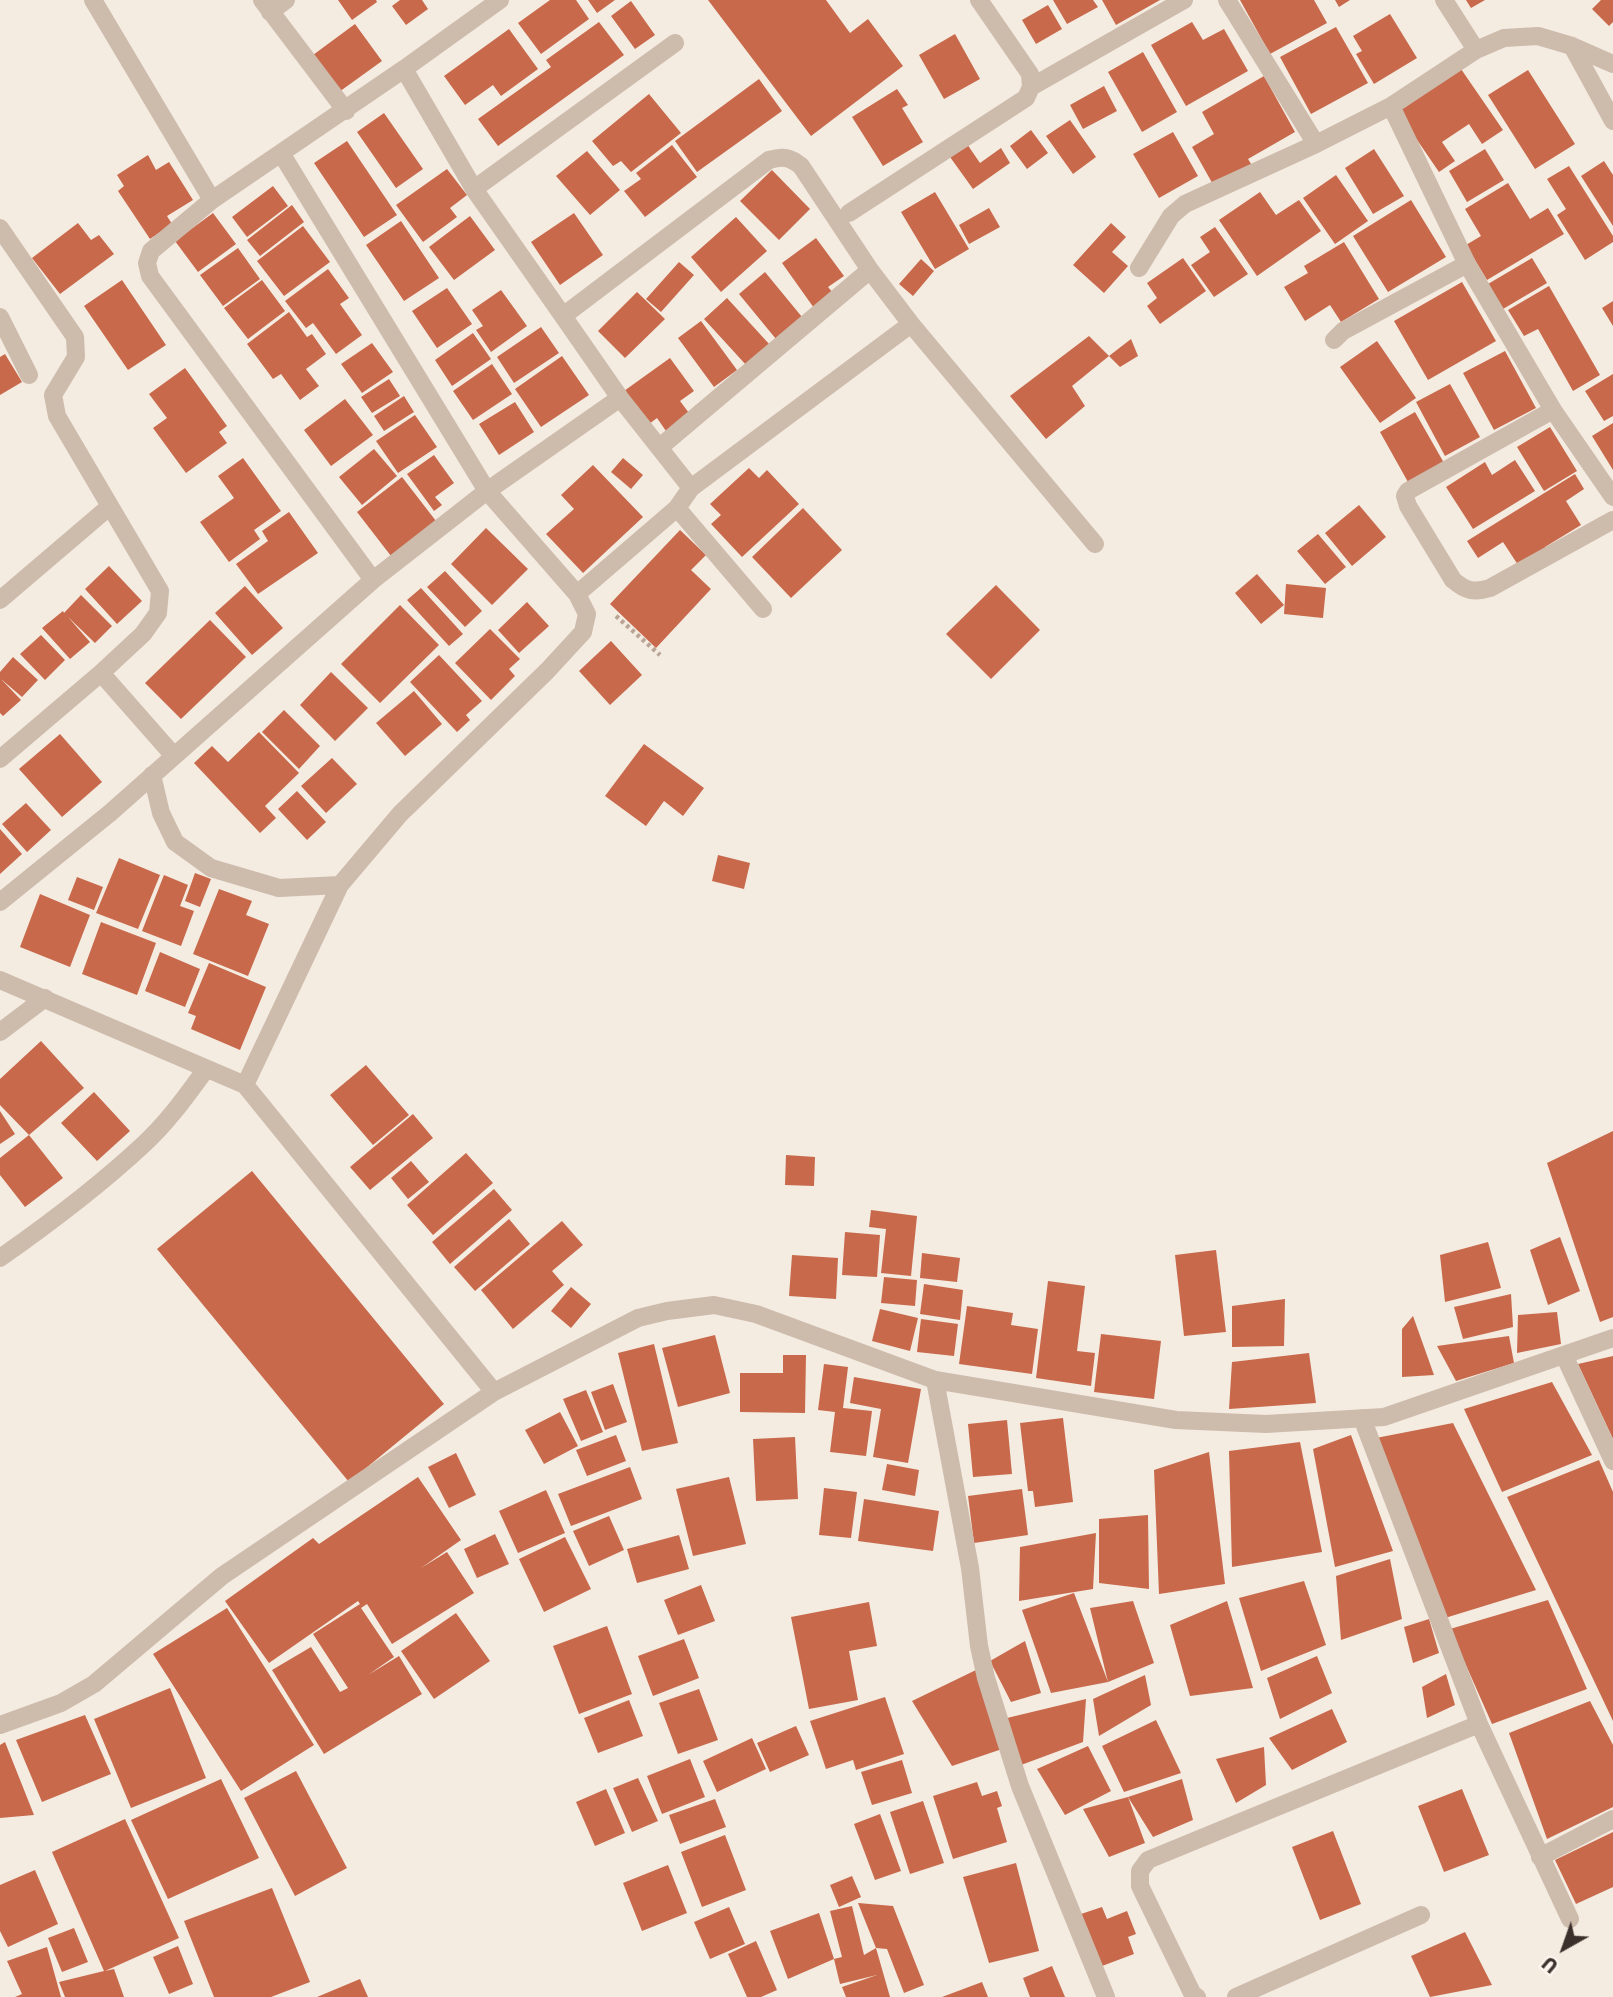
<!DOCTYPE html>
<html>
<head>
<meta charset="utf-8">
<style>
  body { margin:0 }
  #map { position:relative; width:1613px; height:1997px; overflow:hidden; background:#f4ebe1; font-family:Poppins,sans-serif }
  canvas { display:block }
  .north { position:absolute; left:1529px; top:1913px; width:70px; height:70px; -webkit-text-stroke:5px #fbf5ee; paint-order:stroke; rotate:220deg; font-size:19px; font-weight:700; line-height:28px; text-align:center; color:#3b302b }
  .north::after { content:''; display:block; margin:auto; width:24px; height:32px; background:#3b302b; clip-path:polygon(50% 0,100% 100%,50% 72%,0 100%) }
</style>
</head>
<body>
<div id="map">
<canvas width="1613" height="1997"></canvas>
<div class="north">U</div>
</div>
<script>
const ctx = document.querySelector('canvas').getContext('2d');
ctx.lineJoin = 'round';
function fill(path, color) {
  ctx.fillStyle = color;
  ctx.fill(path, 'evenodd');
}
function strokePath(path, color, width, dash) {
  ctx.strokeStyle = color;
  ctx.lineWidth = width;
  ctx.lineCap = dash ? 'butt' : 'round';
  ctx.setLineDash(dash || []);
  ctx.stroke(path);
}
fill(new Path2D(`
  M338,0H376L377,2L352,20Z
  M400,0H422L428,9L406,25L392,6Z
  M550,0H576L589,19L541,54L518,23Z
  M588,0H615L597,13Z
  M708,0H826L850,33L868,19L903,66L811,136Z
  M1053,0H1093L1098,7L1067,24Z
  M1102,0H1160L1116,25Z
  M1240,0H1314L1327,23L1270,54Z
  M1335,0H1350L1339,7Z
  M1466,0H1485L1471,8Z
  M1601,0H1613V22L1609,26L1592,9Z
  M631,1L655,35L635,49L611,16Z
  M1048,5L1062,29L1036,44L1022,20Z
  M1390,14L1417,58L1374,84L1356,54L1362,51L1353,36Z
  M599,22L624,55L498,146L478,119L551,67L546,60Z
  M1192,22L1203,40L1224,29L1248,71L1186,106L1151,45Z
  M355,24L382,61L339,92L313,55Z
  M1336,27L1368,83L1311,114L1280,57Z
  M509,29L538,69L501,96L493,85L465,105L444,76Z
  M955,34L980,79L944,99L919,55Z
  M1143,52L1177,112L1142,132L1108,72Z
  M1461,69L1503,130L1482,144L1469,124L1442,142L1455,161L1439,172L1398,112Z
  M1528,70L1575,144L1535,169L1488,95Z
  M1264,76L1295,132L1248,159L1253,167L1215,188L1192,147L1214,134L1202,112Z
  M759,79L782,111L697,172L675,141Z
  M1104,86L1117,111L1083,129L1070,105Z
  M897,89L908,105L902,108L923,142L883,166L852,117Z
  M649,94L681,133L631,172L621,161L613,166L592,141Z
  M384,113L423,169L396,188L357,132Z
  M1070,120L1096,157L1073,174L1046,136Z
  M1031,130L1048,153L1027,169L1010,146Z
  M1173,132L1198,176L1159,198L1133,154Z
  M347,141L397,215L364,237L314,163Z
  M967,144L980,163L1001,148L1010,163L973,189L950,157Z
  M672,145L697,177L645,217L624,191L641,179L636,173Z
  M1374,149L1404,196L1373,214L1345,168Z
  M1485,149L1504,180L1467,202L1449,171Z
  M587,151L620,190L590,215L556,176Z
  M148,155L156,170L169,162L193,200L167,216L172,224L150,239L118,191L124,186L117,175Z
  M1604,161L1613,175V226L1581,176Z
  M1569,166L1613,236V242L1585,260L1557,215L1566,209L1547,179Z
  M447,169L467,195L450,208L457,217L423,242L396,205Z
  M772,170L810,209L779,240L740,201Z
  M1336,175L1368,221L1335,244L1303,198Z
  M1508,183L1530,219L1548,208L1564,234L1487,280L1466,245L1481,236L1465,209Z
  M273,186L288,206L247,237L232,217Z
  M935,192L969,249L935,269L901,212Z
  M1260,192L1276,215L1299,200L1321,231L1257,276L1219,220Z
  M1411,200L1446,257L1388,292L1353,236Z
  M292,205L304,222L260,256L247,240Z
  M989,208L1000,227L969,244L959,225Z
  M213,213L236,244L198,272L175,241Z
  M574,213L603,255L560,285L531,242Z
  M470,216L495,250L454,280L429,247Z
  M736,217L767,251L721,292L691,257Z
  M401,221L439,278L404,301L366,245Z
  M78,223L91,240L99,235L114,254L60,294L32,258Z
  M1111,223L1126,237L1112,252L1128,266L1104,293L1073,265Z
  M303,226L330,262L284,296L257,261Z
  M1215,227L1248,274L1214,297L1191,265L1210,252L1200,237Z
  M816,238L844,276L828,287L834,294L814,308L782,263Z
  M1344,242L1379,299L1341,322L1330,305L1305,321L1284,287L1308,273L1304,266Z
  M238,248L260,279L223,306L200,275Z
  M1183,258L1206,291L1160,324L1147,306L1157,298L1147,283Z
  M1532,258L1547,283L1503,309L1488,284Z
  M921,259L934,271L913,296L899,284Z
  M679,262L694,275L661,312L646,299Z
  M328,269L349,298L340,304L362,335L336,354L313,323L306,328L285,301Z
  M765,272L802,317L776,339L739,294Z
  M122,280L166,345L128,370L84,306Z
  M262,280L285,311L248,339L224,308Z
  M1462,282L1496,341L1428,380L1394,321Z
  M1549,286L1600,375L1573,391L1538,329L1524,336L1508,310Z
  M447,288L472,324L437,348L412,311Z
  M501,290L527,326L491,352L476,330L483,326L472,310Z
  M637,292L665,319L625,358L598,331Z
  M727,298L770,345L747,366L704,319Z
  M1613,301V326L1602,308Z
  M289,312L307,337L312,334L326,354L306,369L319,386L300,400L281,374L273,379L247,344Z
  M701,321L737,370L714,387L678,338Z
  M541,327L559,353L514,383L497,357Z
  M473,333L491,359L452,386L435,360Z
  M1089,336L1109,356L1131,339L1138,356L1120,367L1109,356L1072,386L1085,406L1046,439L1010,396Z
  M1377,341L1416,398L1380,423L1340,367Z
  M372,343L393,372L362,393L341,364Z
  M1505,351L1536,408L1494,430L1463,373Z
  M5,354L22,382L0,395V357Z
  M562,356L589,395L541,427L515,389Z
  M670,358L694,391L680,401L689,413L666,431L657,418L649,424L624,391Z
  M492,364L512,394L473,420L453,391Z
  M185,368L227,426L219,432L227,443L186,473L153,428L167,418L149,394Z
  M1613,374V416L1604,421L1585,391Z
  M389,379L400,396L372,413L361,397Z
  M1450,384L1480,437L1445,456L1416,402Z
  M404,396L414,412L384,431L374,416Z
  M345,399L373,435L331,466L304,430Z
  M515,402L534,432L499,455L479,424Z
  M1415,412L1444,463L1408,482L1380,432Z
  M415,415L437,447L398,473L376,441Z
  M1613,423V470L1592,436Z
  M1550,427L1577,471L1544,491L1517,447Z
  M374,449L397,476L362,505L339,477Z
  M434,455L454,483L435,497L442,505L434,511L407,474Z
  M243,458L281,511L254,530L260,539L229,562L200,522L234,498L218,476Z
  M623,458L643,475L631,489L611,472Z
  M1515,460L1535,491L1473,529L1446,487L1485,462L1492,475Z
  M593,465L643,517L583,573L546,534L574,509L561,495Z
  M749,468L759,478L767,470L799,504L742,557L711,524L721,515L710,504Z
  M1575,474L1584,489L1566,501L1581,525L1545,547L1548,551L1520,568L1503,542L1478,558L1467,541Z
  M402,477L436,521L391,556L357,512Z
  M1359,505L1386,537L1352,566L1325,533Z
  M803,508L842,550L791,598L752,557Z
  M289,512L318,553L258,594L236,564L268,541L262,531Z
  M486,528L528,569L492,605L451,564Z
  M680,530L706,555L691,570L711,589L656,648L610,604Z
  M1318,534L1346,567L1325,584L1297,551Z
  M109,566L142,601L117,624L85,589Z
  M445,571L482,611L465,627L427,587Z
  M1257,574L1284,605L1261,624L1235,593Z
  M1286,584L1326,588L1323,618L1284,614Z
  M996,585L1040,630L991,679L946,634Z
  M245,586L283,628L252,655L215,613Z
  M421,588L463,634L449,646L407,600Z
  M81,595L112,626L95,643L68,617L90,642L70,659L42,628L63,611L64,613Z
  M527,602L549,626L519,653L498,630Z
  M400,605L439,645L380,703L341,664Z
  M210,620L246,657L181,719L145,683Z
  M490,629L520,659L509,669L515,676L491,700L455,663Z
  M41,635L65,660L45,680L20,654Z
  M611,641L642,675L610,705L579,671Z
  M439,655L482,701L466,715L470,720L457,732L410,682Z
  M13,657L38,680L22,697L1,679L21,700L3,716L0,713V672Z
  M331,672L368,708L335,741L300,705Z
  M414,691L442,724L405,756L376,723Z
  M284,710L320,746L299,769L262,732Z
  M259,732L299,773L265,806L276,818L260,833L194,763L212,746L228,762Z
  M60,734L102,782L62,817L19,769Z
  M644,744L704,788L683,816L664,801L646,826L605,796Z
  M332,758L357,784L326,813L301,786Z
  M297,791L326,822L307,840L278,809Z
  M26,803L51,830L27,852L2,824Z
  M0,829L22,854L0,874Z
  M718,855L750,863L744,889L712,881Z
  M119,858L160,875L138,929L96,913Z
  M195,873L211,879L200,907L185,901Z
  M164,875L188,885L180,906L194,911L181,946L142,931Z
  M77,877L103,887L94,910L68,900Z
  M219,889L252,901L246,915L269,924L248,976L193,954Z
  M40,894L90,915L70,967L20,947Z
  M101,922L156,943L137,995L82,974Z
  M160,952L200,969L185,1007L145,991Z
  M209,963L266,987L240,1050L191,1029L196,1016L188,1013Z
  M41,1041L84,1088L29,1135L0,1105V1079Z
  M366,1065L409,1115L373,1145L330,1095Z
  M94,1092L130,1131L97,1161L61,1123Z
  M0,1111L15,1134L0,1144Z
  M413,1114L433,1138L370,1190L350,1167Z
  M1613,1131V1317L1600,1322L1547,1163Z
  M29,1135L63,1178L25,1207L0,1175V1158Z
  M466,1153L493,1183L433,1235L407,1205Z
  M786,1155L815,1157L814,1186L785,1185Z
  M411,1161L429,1182L408,1199L391,1178Z
  M252,1171L444,1404L349,1482L157,1249Z
  M494,1189L512,1210L450,1264L432,1242Z
  M871,1210L917,1216L911,1276L881,1273L886,1229L869,1227Z
  M509,1219L530,1244L475,1291L454,1267Z
  M562,1221L583,1245L552,1271L564,1285L513,1329L481,1290Z
  M845,1232L880,1235L877,1277L842,1275Z
  M1560,1237L1580,1291L1548,1305L1530,1250Z
  M1488,1242L1501,1288L1445,1302L1440,1255Z
  M1216,1250L1226,1332L1184,1336L1175,1255Z
  M922,1253L960,1258L957,1282L920,1278Z
  M792,1255L838,1258L836,1299L789,1296Z
  M884,1277L917,1280L915,1306L881,1303Z
  M1048,1281L1085,1286L1077,1351L1095,1353L1091,1386L1036,1378Z
  M924,1284L963,1290L960,1320L920,1314Z
  M571,1287L591,1304L571,1328L551,1311Z
  M1511,1294L1513,1327L1463,1339L1454,1307Z
  M1285,1299L1284,1346L1232,1347V1306Z
  M967,1306L1013,1313L1011,1325L1038,1329L1032,1374L959,1364Z
  M880,1309L918,1318L910,1351L872,1341Z
  M1557,1312L1561,1344L1517,1353L1518,1315Z
  M1413,1316L1434,1375L1402,1377V1329Z
  M921,1319L958,1324L954,1356L917,1352Z
  M1101,1334L1161,1341L1154,1399L1094,1392Z
  M715,1335L730,1393L678,1407L662,1348Z
  M1509,1336L1514,1363L1456,1381L1437,1346Z
  M654,1344L678,1443L642,1451L618,1353Z
  M1309,1353L1316,1403L1229,1409L1232,1362Z
  M783,1355H806L805,1413L740,1412V1373H783Z
  M1613,1356V1439L1578,1364Z
  M824,1364L848,1367L843,1408L872,1411L866,1456L830,1452L835,1412L818,1410Z
  M854,1377L921,1389L908,1463L873,1457L881,1409L850,1403Z
  M1552,1382L1592,1455L1502,1492L1464,1409Z
  M613,1384L627,1422L605,1430L591,1392Z
  M586,1390L603,1432L581,1441L563,1399Z
  M560,1412L578,1446L544,1464L525,1430Z
  M1063,1418L1073,1502L1035,1507L1033,1491H1028L1020,1423Z
  M1007,1420L1012,1474L973,1477L968,1424Z
  M1453,1423L1536,1590L1445,1618L1376,1438Z
  M616,1435L626,1461L587,1476L576,1450Z
  M1351,1435L1393,1551L1335,1567L1313,1449Z
  M795,1437L798,1499L756,1501L753,1439Z
  M1300,1442L1322,1552L1232,1567L1229,1451Z
  M1209,1452L1225,1584L1159,1594L1154,1470Z
  M456,1453L476,1495L449,1508L428,1467Z
  M1599,1460L1613,1492V1721L1507,1497Z
  M887,1464L919,1470L915,1496L882,1490Z
  M630,1467L642,1499L571,1526L558,1494Z
  M418,1477L461,1540L421,1568L447,1552L474,1593L392,1644L367,1604L361,1608L394,1657L368,1675L399,1656L422,1694L324,1754L272,1670L311,1647L340,1692L348,1688L313,1634L360,1604L358,1601L269,1663L225,1601L313,1538L319,1544Z
  M729,1477L746,1544L693,1556L676,1489Z
  M824,1488L857,1492L851,1538L819,1535Z
  M1022,1489L1028,1535L974,1543L968,1496Z
  M546,1490L565,1533L518,1553L499,1511Z
  M864,1499L939,1511L933,1551L858,1541Z
  M1148,1515L1149,1589L1099,1583V1519Z
  M609,1516L624,1550L589,1566L573,1531Z
  M1096,1533L1093,1589L1019,1601L1020,1547Z
  M495,1534L509,1564L477,1578L464,1549Z
  M679,1535L689,1569L637,1583L627,1549Z
  M565,1537L591,1589L544,1612L519,1559Z
  M1390,1559L1402,1619L1341,1640L1336,1576Z
  M1304,1581L1326,1645L1261,1671L1239,1598Z
  M701,1585L715,1621L678,1635L664,1600Z
  M1074,1593L1108,1682L1051,1693L1022,1610Z
  M1548,1600L1587,1689L1492,1724L1450,1629Z
  M1133,1601L1154,1663L1108,1682L1090,1608Z
  M1227,1601L1253,1688L1190,1696L1170,1625Z
  M869,1602L877,1646L849,1651L858,1700L809,1709L791,1617Z
  M227,1608L314,1745L241,1791L153,1654Z
  M456,1613L490,1661L434,1699L401,1651Z
  M1429,1619L1439,1653L1413,1663L1404,1627Z
  M607,1626L632,1694L579,1714L553,1646Z
  M684,1639L699,1678L653,1696L638,1656Z
  M1025,1641L1041,1693L1011,1702L990,1661Z
  M1317,1656L1332,1693L1280,1719L1267,1678Z
  M976,1670L1002,1749L952,1766L912,1701Z
  M1446,1674L1455,1705L1427,1718L1422,1687Z
  M1145,1675L1151,1705L1099,1736L1093,1699Z
  M170,1688L206,1778L131,1808L94,1719Z
  M699,1689L718,1740L678,1754L659,1703Z
  M885,1697L904,1754L856,1770L853,1760L826,1769L810,1721Z
  M1086,1699L1083,1742L1021,1765L1007,1718Z
  M629,1700L643,1736L598,1753L584,1718Z
  M1590,1701L1613,1745V1807L1547,1839L1509,1733Z
  M1332,1709L1347,1742L1292,1770L1269,1738Z
  M85,1715L111,1774L42,1802L16,1740Z
  M1156,1720L1181,1773L1124,1792L1102,1746Z
  M796,1726L809,1755L770,1772L757,1743Z
  M752,1738L766,1769L717,1792L703,1761Z
  M5,1742L34,1815L0,1818V1745Z
  M1088,1746L1111,1791L1065,1815L1037,1769Z
  M1264,1747L1266,1785L1236,1803L1216,1759Z
  M690,1759L705,1797L662,1814L647,1776Z
  M902,1760L912,1793L872,1805L861,1772Z
  M296,1771L347,1868L295,1896L244,1798Z
  M638,1778L658,1821L632,1832L613,1788Z
  M221,1779L259,1858L168,1899L131,1820Z
  M1182,1779L1193,1820L1153,1837L1128,1797Z
  M977,1782L982,1796L997,1791L1002,1806L997,1808L1007,1842L953,1859L933,1796Z
  M606,1789L625,1833L595,1846L576,1802Z
  M1462,1789L1489,1855L1444,1872L1418,1806Z
  M1128,1797L1145,1843L1109,1857L1083,1809Z
  M715,1799L726,1827L680,1844L669,1815Z
  M923,1801L944,1863L910,1874L890,1812Z
  M880,1814L901,1871L875,1880L854,1824Z
  M125,1819L179,1938L105,1971L114,1969L124,1997H65L59,1982L104,1971L52,1852Z
  M1333,1831L1361,1904L1320,1920L1292,1847Z
  M1613,1832V1887L1576,1904L1555,1860Z
  M725,1835L746,1890L702,1907L681,1852Z
  M1016,1863L1039,1951L989,1963L963,1877Z
  M668,1865L687,1913L642,1931L623,1883Z
  M35,1870L58,1924L8,1947L0,1931V1885Z
  M852,1876L861,1897L839,1907L830,1885Z
  M272,1888L310,1982L271,1997H214L184,1921Z
  M858,1903L893,1906L924,1985L904,1993L887,1949L876,1948Z
  M852,1906L864,1955L876,1948L890,1997H846L842,1987L877,1975L840,1984L834,1959L842,1957L830,1911Z
  M729,1907L745,1944L710,1959L694,1922Z
  M1102,1907L1107,1919L1127,1911L1136,1934L1128,1937L1134,1954L1102,1966L1081,1914Z
  M819,1913L834,1959L788,1979L770,1931Z
  M74,1928L88,1962L62,1972L48,1938Z
  M1465,1932L1492,1985L1430,1997L1411,1956Z
  M756,1941L777,1990L761,1997H747L728,1954Z
  M178,1946L193,1984L169,1994L153,1957Z
  M47,1947L61,1997H15L22,1994L7,1961Z
  M1052,1966L1065,1997H1030L1023,1978Z
  M360,1979L368,1997H317Z
  M982,1982L988,1997H942Z`), '#c8694b');
strokePath(new Path2D(`
  M616,616L660,655`), '#b9a596', 4.5, [3.5, 3.5]);
strokePath(new Path2D(`
  M93,0L212,200
  M262,0L346,111
  M500,0L404,69L474,189L563,316
  M1227,0L1316,144
  M270,12L286,0
  M1572,46L1613,64
  M1476,50L1504,38L1538,36L1572,46L1613,121
  M404,69L212,200L151,251L147,263L150,276L373,580L487,491L620,398
  M1031,87L1184,0
  M1391,106L1467,264L1553,410L1613,497
  M281,153L487,491L577,594
  M474,189L675,43
  M849,213L1026,98L1031,87L1030,74L979,0
  M0,228L75,337L76,357L53,395L57,416L160,591L158,613L143,634L101,673L174,756
  M1139,268L1171,216L1185,204L1316,144L1391,106L1476,50L1444,0
  M0,317L29,375
  M911,324L691,488L620,398L563,316L769,160C783,156 790,157 801,166L870,270L911,324L1095,544
  M1334,340L1343,331L1467,264
  M1553,410L1408,491L1405,496L1408,506L1453,580C1466,591 1474,593 1490,588L1613,520
  M660,447L870,270
  M677,508L763,609
  M0,600L109,507
  M0,759L101,673
  M152,775L161,813L175,842L211,868L279,888L340,885
  M0,902L110,813L373,580
  M0,980L245,1085L494,1392
  M0,1032L45,998
  M245,1085L340,885L400,814L547,671L583,632L587,614L577,594L677,508L691,488
  M0,1258C50,1223 99,1186 144,1144C168,1122 187,1095 206,1069
  M1564,1355L1613,1461
  M935,1380L970,1568L979,1646L986,1678L1020,1786L1106,1997
  M1362,1418L1479,1724L1570,1919
  M0,1725L61,1703L94,1684L222,1576L494,1392L638,1318L667,1311L714,1305L756,1314L935,1380L1176,1420L1266,1424L1384,1417L1613,1338
  M1540,1857L1613,1819
  M1197,1997L1193,1995L1140,1886V1871L1148,1860L1479,1724
  M1236,1997L1421,1915`), '#cdbbac', 18);
</script>
</body>
</html>
